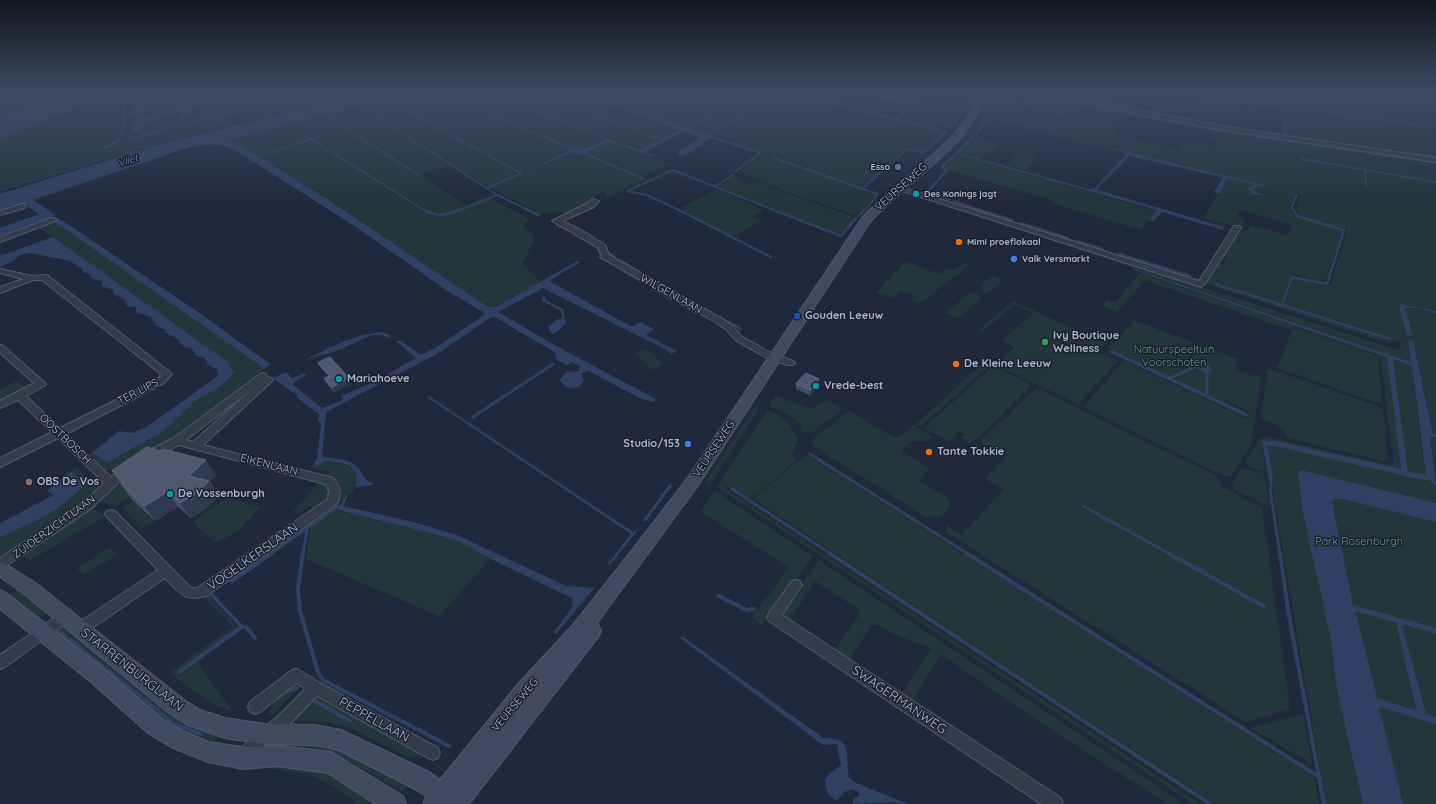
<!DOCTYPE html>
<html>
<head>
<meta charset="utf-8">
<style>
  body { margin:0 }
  canvas { display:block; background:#20293b }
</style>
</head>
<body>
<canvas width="1436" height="804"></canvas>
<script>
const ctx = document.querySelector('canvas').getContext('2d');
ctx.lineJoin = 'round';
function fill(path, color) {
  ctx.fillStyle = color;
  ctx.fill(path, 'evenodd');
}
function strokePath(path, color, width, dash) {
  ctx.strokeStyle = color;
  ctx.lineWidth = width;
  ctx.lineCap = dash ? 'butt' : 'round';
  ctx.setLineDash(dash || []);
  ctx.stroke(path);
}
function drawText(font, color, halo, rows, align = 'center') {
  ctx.font = font + ' Quicksand,sans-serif';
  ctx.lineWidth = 3;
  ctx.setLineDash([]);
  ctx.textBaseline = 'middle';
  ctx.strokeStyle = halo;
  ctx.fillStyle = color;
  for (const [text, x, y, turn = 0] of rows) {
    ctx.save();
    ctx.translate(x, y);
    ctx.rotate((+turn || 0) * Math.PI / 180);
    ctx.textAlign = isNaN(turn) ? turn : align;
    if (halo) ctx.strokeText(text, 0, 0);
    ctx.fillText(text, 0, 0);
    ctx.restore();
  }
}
fill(new Path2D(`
  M0,92H356L180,135L0,190Z
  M365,92L205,130L0,192L182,135L354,94Z
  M416,92H572L681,130L641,150L609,139L587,148L572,149L538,165L541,166L574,152L602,162L587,155V152L610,142L672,165L662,167L638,177L645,180L607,197L604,191C591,197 582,209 568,213C560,216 556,209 543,215L483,184L452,165L420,176L466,205L486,197L530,219L523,226L535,236L527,255L522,261L523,264L540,282L496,307H488L327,199L256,155L227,139L368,103Z
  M585,92H787L785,94L943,132L938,137L940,138L946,132L948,133L942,140L937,138L941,141L928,151L921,154L937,140L922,151L905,149L861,188L773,158L877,194L857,216L759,182L762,180L743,173L738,174L759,155H765L716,134L713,137Z
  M1174,92H1222L1220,98L1217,99Z
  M1224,92H1274L1291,95V92H1402L1404,100V92H1436V124L1434,126L1307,110L1434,127L1436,136V157L1285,136V108L1223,99Z
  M1038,97L1123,114L1114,134L1178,148L1182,142L1219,145L1214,138L1211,129L1304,145L1436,164V311L1401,304L1407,335L1412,336L1406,308H1416L1436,313V435L1433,434L1425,392L1408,345L1412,362L962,210L1394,349H1400V344L1403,343L1393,340V343L1380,341L1207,284V279L1216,264H1223L1227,258L1223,255L1238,231H1247L1251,225L1255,226L1287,235L1292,225L1241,210L1237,217L1245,219L1243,223L1246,224L1244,229L1204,218L1227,178L1253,184L1254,186L1248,189L1256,195L1264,193L1253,190L1258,185L1289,191L990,118L1000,102L1111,124L1030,105ZM1296,195L1300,196L1296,209L1301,217L1347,229L1331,285L1326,286L1293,278L1284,305L1391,338V340L1214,284L1281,304L1292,274L1325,282L1343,230L1300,218C1288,212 1289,205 1296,195Z
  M920,103L932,105L925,112L954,118L958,121L951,129L918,121L915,117L926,107Z
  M916,104L923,107L913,117V120L947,130L945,131L899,119Z
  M975,137L1001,143L993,152H988L981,159L959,153Z
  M1020,152L1039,157L1025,170L1006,165Z
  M957,154L1157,211L1141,230L1055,204L1048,199L949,170L943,167Z
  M735,176L737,177L735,178L751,185L755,182L856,218L840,235L719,186Z
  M717,190L764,210L751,217L760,221L733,237L685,213L681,207Z
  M926,192L928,194L1013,221H1007L923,194Z
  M55,222L265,369C242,384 223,404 201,421C174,440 141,454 113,471L108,469L106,471L89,455L92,453L109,463L140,444L163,432L194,402L222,385L230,368L228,363L39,228Z
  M905,262L939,274L947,268L953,271L964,263L971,264L920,303L912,301L914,295L900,291L894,298L876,293Z
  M1140,273L1387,356L1401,470L1277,441L1262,442L1265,472L1250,467L1245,462L1260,438L1268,437L1385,464H1394L1380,358L1374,354L1297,327L1287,329L1145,280L1117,312L1102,306L1108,300L1115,303Z
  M992,276L1003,280L986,295L982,291L983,287L980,285Z
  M972,292L979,294L982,298L958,318L945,313Z
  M1013,301L1105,343L1098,352L1118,361L1078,404L995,365L1015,347L1002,341L1033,313L1014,305L982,332L979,330Z
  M1135,321L1238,359L1235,370L1261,378L1251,445L1231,476H1224L1083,407L1124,361L1243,417H1250L1247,410L1226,401L1225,403L1108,348Z
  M1299,329L1372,354L1378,358L1382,402L1377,403L1277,368L1292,330Z
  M646,349L664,364L652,370L635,354Z
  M1393,359L1412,366L1422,451L1427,475L1408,471Z
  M984,362L990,365L921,426L916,424Z
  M993,366L1032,385L971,444L960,438L965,434L960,431L949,442L924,428Z
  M1267,370H1273L1376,405L1383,410L1388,459L1381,461L1287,438C1285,426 1271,423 1261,419Z
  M25,377L26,378L19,382L25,386L32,383L33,385L0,403V389Z
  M1037,388L1218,477L1222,487L1262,508L1290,709L1246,722L946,532V525L961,535L1004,490L985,479L1006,456L980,442Z
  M775,396L813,409L827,400L842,409L813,432L802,433L801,425L790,415L769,406Z
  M754,408L759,409L710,484L705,482Z
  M767,411C786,417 789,421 798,439L792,456L797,460L750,500L728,486L726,489L1200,804H1193L717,487Z
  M849,411L897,439L913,425L933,437L928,441H912L901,451L930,469L918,481L948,498L951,506L941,516L926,517L812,445L813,439Z
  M1429,435L1436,437V804H1326L1265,445L1281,444L1429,478Z
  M806,454L1314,777L1319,804H1215L753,499Z
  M323,461C339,463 354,463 358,481L354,486V493L346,495L341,503H335L342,490L338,480L326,476L330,472L311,468L313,466L318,467Z
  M157,462L122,487L130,496L117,506L100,501L122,481Z
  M76,467L98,488L82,505L14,551H8L0,556V537L36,521L86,485L71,471Z
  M1241,469L1264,473L1270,507L1234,489L1232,484Z
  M321,481L329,484L332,497L316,510L310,506L298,514L293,512Z
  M715,491L813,556L762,626L752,617L789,568L701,511Z
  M226,498L258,506L259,509C247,521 232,539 215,542L194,523L196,519Z
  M133,501L154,522L143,528L122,508Z
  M89,508L107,515L29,561L22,555Z
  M330,508L333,510L227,583L225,581Z
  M336,510L457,540L491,558L439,616L306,559L310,528Z
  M110,548L117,555L83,575L77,568Z
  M819,560L1183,804H1167L1027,713L941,654L911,703L900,696L931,648L893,634L879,625H872L847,662L833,652L858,617V609L815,581L790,619L782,615Z
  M21,587L50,611L35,621L6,597Z
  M208,595L238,628L177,673L179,674L197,662L233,712L211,703L169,673L233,627L204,597Z
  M64,627H70L220,732L209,747L181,737L55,633L58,629Z
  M296,689L297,690L274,713L267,715C274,702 280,693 296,689Z
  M316,694L427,757L413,758L404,755L358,731L331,723L292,720L308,701L350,723L352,722V720L314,699Z
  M1303,714L1312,764L1250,728Z
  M272,740L325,741L410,782L403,792L351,762L339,758L267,752V746Z
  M263,762L328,772L370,804H358L337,788L308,774L261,767Z`), '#22363c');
fill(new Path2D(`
  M0,92H103L64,113L0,140V116L39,99L19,96L0,100Z
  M140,92H145L127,103C125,122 127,150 100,149L119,138L122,128L123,104Z
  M177,92H193L191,94L192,100L190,102L182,103L181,96L179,95L144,102L141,115L132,116L133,103L139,99Z
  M227,92H244L238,95V107L230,109L228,98H225L192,109L191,118L180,120V112L143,124L141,132L132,133L133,124L136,121Z
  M311,92H319L308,97L172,128L136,140L129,139L174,125L292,99Z
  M356,92H363L182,135L0,191V190L180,135Z
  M371,92H414L228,140L256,155L327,199L488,307H496L577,261L580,262L549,281L632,327L641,322L654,329L646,335L677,351L671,354L665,349L543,288L498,312L560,348L656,399L653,402L641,399L589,371L581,373L584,380L580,386C570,391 565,386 559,380L567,372L579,371L580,366L572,362L567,365L557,360L554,352L493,316L437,354L328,411L326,414L322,457C333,458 347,458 356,466C363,472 362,480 373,483L372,485L355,487C355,485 357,482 357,479C356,462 335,462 323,461L318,467L313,466L317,459L321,423L318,421L319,414L296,397L298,395C289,391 282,384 273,378L286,372L292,378L305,373L306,376L298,379L293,385L322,408L325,407L343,400L341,396L370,384L416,358L396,341H401L421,355L435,348L484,315L483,312L446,290L356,227L235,150C220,142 203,144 187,148L33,200L56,215L0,236V228L39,214L23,203L0,210V194L164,143Z
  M572,92H585L713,136L688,154L681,156L676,154L698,139V136L684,131L645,152L655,156L653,157L610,142L587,152V155L572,153L524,172L572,149L587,148L609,139L641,150L680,130Z
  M787,92L804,94L895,117L924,92H929L899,119L945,131L943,132L785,94Z
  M977,92L976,95L1023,105L1033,95L1024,92H1029C1163,122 1299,142 1436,161V164C1305,145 1172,126 1043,97H1038L1031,105L1111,125L965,94V92Z
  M988,118L1289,191L1258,185L1253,190L1265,195L1250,194L1252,192L1247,188L1254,186L1253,184L1227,178L1219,194L1214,192L1223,178L1222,177L1129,156L1098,188V190L1224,227L1223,230L1162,212L1153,222L1149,220L1157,210L957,154L959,153L1089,189L1095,188L1126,154L1123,152Z
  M62,220L198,312L270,364L265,369L55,222Z
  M53,237L229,363L230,367L235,371L222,385L194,402L163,432L140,444L108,463L92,453L119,431L132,433L148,426L218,376L217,369L208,365L205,358L196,356L193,349L183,346L179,342L180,340L165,332L167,330L156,326L151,317L136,312V307L127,306L124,299L113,294V290L102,286V281L92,279L90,274L83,272L81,268L70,261L30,253L20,255L13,261L0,267V256Z
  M1135,269L1411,362L1408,340L1413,341L1433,434L1436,435V438L1430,436L1435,481L1418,479L1270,445H1267L1273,478L1271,492L1262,441H1277L1401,469L1387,357L1134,270ZM1393,359L1412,366L1426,475L1408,471Z
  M1401,304L1436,311V313L1416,308H1406L1412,336L1407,335L1399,308Z
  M564,318L566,323L557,332L552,334L548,327L556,320Z
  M382,332L391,336L388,338L382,335H372L334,352L314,357L300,363C324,350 354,334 382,332Z
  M1112,350L1245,412L1249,416H1244L1111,353L1109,351Z
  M1202,361L1209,364L1212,370L1208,373V375L1195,367V364Z
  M429,396L633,532L635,530L637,531L610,565L608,564L631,534L427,397Z
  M1301,470L1436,503V522L1342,499H1334L1332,502L1353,605L1436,628V634L1405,625L1402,626L1426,713L1436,717V724L1379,707L1403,804H1363L1337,690L1331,639L1303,513L1298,472ZM1355,611L1396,623L1417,711L1377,698Z
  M71,471L86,485L55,510L36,521L0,537V523L54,495L47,491Z
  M346,495H348L343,506L413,522L457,535L566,586L594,588L556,634L554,632L573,606L572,598L497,562L457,540L338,510Z
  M682,636L823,738C854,737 845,755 849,777L854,782L908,804H899L895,802L853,804V798H856L860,795L858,792L853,789L844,792L837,801C828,796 826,790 825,780L830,773L841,765L837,744L823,745L680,638Z
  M314,698L352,720V722L350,723L311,702Z`), '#304062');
strokePath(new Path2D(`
  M484,92L601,136
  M534,92L657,138
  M671,92L719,107V110L690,125
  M1171,92L1219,99H1221L1223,92
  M1375,92L1395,95
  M455,99L574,150
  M1219,99L1275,107
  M390,102L521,173
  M1298,106L1299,94L1302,93L1432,110
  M362,107L497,195
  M1308,110L1436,127
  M328,117L420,176
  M1224,126L1250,130
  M718,128L782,95
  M298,131L311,139
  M976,134L1000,101
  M1285,136L1282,109L1298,108
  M713,137L760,153L736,171
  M939,138L945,132
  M584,153L643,179
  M1404,153L1436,157
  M267,154L311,139L424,210
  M774,158L878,194L865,210
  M951,159L973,137
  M1302,159L1436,182
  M1365,170L1366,186
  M716,186L733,175
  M487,188L522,173
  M862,189L907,149L924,152L937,140
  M928,191L947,170L942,167L949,160
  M928,192L949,200
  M954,201L980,210
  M460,210L497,195L528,210
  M679,210L647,195L627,191L673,170L774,210
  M1293,210L1292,207L1297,195`), '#304062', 2);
strokePath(new Path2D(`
  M423,209C437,218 447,215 462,209
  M526,209L539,215
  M677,209L771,257
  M771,209L841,236L856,218
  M977,209L1012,220
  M859,216L865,209
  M1020,223L1068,238
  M557,225L567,229
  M1077,241L1102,249
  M609,253L615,257
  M1120,254L1190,276
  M599,257L611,263
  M620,260L643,274
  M619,268L644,283
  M1215,284L1390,339
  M662,285L669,289
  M652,288L671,299
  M544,297L543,300L562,310L564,318
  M679,303L696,313
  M1282,305L1292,277L1327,284L1344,230L1297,216L1293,209
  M720,317L741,329`), '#304062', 2.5);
strokePath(new Path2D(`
  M1207,375V397
  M1169,378L1195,367
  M473,417L553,364
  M810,454L968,554
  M1431,479L1436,484
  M732,489L831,554
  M1270,489L1280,554
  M1083,506L1170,554
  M645,520L670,486
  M270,554L339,506
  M303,554L307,529`), '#304062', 3);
strokePath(new Path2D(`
  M303,553L298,589L300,611L318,672L323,680L449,746
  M829,553L1210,804
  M966,553L1319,777
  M1168,553L1265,607
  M1280,553L1289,616L1324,804
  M232,581L272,553
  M719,596L747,610L754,609
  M242,627H246L255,638
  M60,632L173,723L200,734
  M179,672L242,627L212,595
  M286,691L297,688`), '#304062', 4);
const street = new Path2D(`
  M864,92H876L905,99L912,92H919L906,103Z
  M1032,92H1045L1235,128L1436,158V162L1235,132L1135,114Z
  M898,186L1199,281L1234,226H1240L1241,228L1205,284L1201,287L896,189L895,188Z
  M592,199L599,201L594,207L562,221L583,231L605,245L609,255L721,318L733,326L741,336L771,353L793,361L795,363L793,365H787L765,357L735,340L727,330L715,322L602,258L598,248L552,221L588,203Z
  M22,204H25V208L0,215V211Z
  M51,218H54L58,220L0,242V237Z
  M0,269L32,276L47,275L172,374L164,383L66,434L111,477C117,472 123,464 131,466L132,469L92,508L0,570V558L84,502L104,483L58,438L0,467V458L52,432L18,400L0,408V401L34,383L0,353V345L3,346L44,382L46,384L44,386L26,396L60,428L158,379L161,374L42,280H33L0,293V287L23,279L0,273Z
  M263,373L266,374L267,377L271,378L273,380L271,382L203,445L333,478C341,487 342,494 336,505L208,595C185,603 181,594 165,578L85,633L80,635L75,633L73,629L75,625L158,570L107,517L105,514L107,511L111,510L115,511L191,588H197L328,499L329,490L325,484L179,445L150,460H142L141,457L142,454L174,438L260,374ZM251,390L193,442L186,440Z
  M796,580L800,581L802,585L782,615L1061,798L1063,804H1041L769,621L767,617L769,613L792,581Z
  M64,611L69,613L71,617L69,621L5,667L0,669V655Z
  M297,669L320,683L438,748L440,753L438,758L433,760L428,758L317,696L287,727L270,739L250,761L245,763L240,761L238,756C245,738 264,729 278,716C287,708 296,698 305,689L297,683L260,712L255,714L250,712L248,707L250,702L292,670Z`);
const secondary = new Path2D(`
  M982,92H990C981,107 973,123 962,136C934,168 898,191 870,222L699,484L597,623L601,630L599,636L469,804H423L426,796L413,788L339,750L314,745L265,744L225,738L188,725L169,713L22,592L0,577V561L34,582L183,699L200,710L225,718L265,724L314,725L341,730L429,772L440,780L519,683L573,625L650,527L689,476L862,218C891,186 929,163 957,131C967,119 974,105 982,92Z
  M0,590L6,593L105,670L162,719L185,732L208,742L243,747L277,746L331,752L403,796L406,804H375L328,773L277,766L243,769L208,762L171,747L148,733L91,682L0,609Z`);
strokePath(street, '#515869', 2);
strokePath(secondary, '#515869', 2);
fill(street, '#343b4b');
fill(secondary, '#41495f');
fill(new Path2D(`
  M318,363L351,384L334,392L327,384L324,378L329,377L321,368Z
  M796,384H818L810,395L796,389Z
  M112,471L216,475L210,481L219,496L207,508L191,518L178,507L155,521L132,500Z`), '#434d64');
fill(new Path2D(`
  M349,378L351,384L334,392L332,387Z
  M819,379L818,384L810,395L811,390Z
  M206,460L216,475L210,481L219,496L207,508L191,518L180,503L189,476Z
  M168,492L178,507L155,521L144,506Z`), '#303a4f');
const building = new Path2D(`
  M330,357L349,378L332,387L324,378L330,376L318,363Z
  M806,373L819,379L811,390L796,384Z
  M147,447L161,451L163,449L206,460L189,476L209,481L197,493L180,503L168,492L144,506L121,484L124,483L112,471Z`);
fill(building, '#4f586e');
strokePath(building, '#5e677c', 1);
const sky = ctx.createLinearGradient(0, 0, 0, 205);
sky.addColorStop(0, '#121720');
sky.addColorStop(0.45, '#3c4960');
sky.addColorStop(1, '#3c496000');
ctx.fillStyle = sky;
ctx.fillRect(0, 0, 1436, 205);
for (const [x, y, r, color] of [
  [898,167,4,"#5c6f8a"],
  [916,194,4,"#0f9aa8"],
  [959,242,4,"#e8710a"],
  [1014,259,4,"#3f7fe0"],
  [797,316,4,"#1a4fb4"],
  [1045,342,4,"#2e9e5b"],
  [956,364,4,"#e8710a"],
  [339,379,4,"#0f9aa8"],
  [816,386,4,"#0f9aa8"],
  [688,444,4,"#3f7fe0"],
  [929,452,4,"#e8710a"],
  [29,482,4,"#8d6e63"],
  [170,494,4,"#0f9aa8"]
]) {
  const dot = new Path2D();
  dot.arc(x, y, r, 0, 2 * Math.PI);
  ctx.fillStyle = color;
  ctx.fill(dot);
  strokePath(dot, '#192030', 1.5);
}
drawText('bold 9px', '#aeb5c8', '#192030', [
  ["Esso",890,167,"right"],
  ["Des Konings jagt",924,194],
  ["Mimi proeflokaal",967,242],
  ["Valk Versmarkt",1022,259]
], 'left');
drawText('italic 10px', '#7488b2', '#192030', [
  ["Vliet",128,161,-18]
]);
drawText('11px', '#aeb5c8', '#192030', [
  ["VEURSEWEG",901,187,-42],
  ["WILGENLAAN",671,294,29],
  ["TER LIPS",138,392,-27],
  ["OOSTBOSCH",65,439,44],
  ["VEURSEWEG",714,449,-56],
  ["EIKENLAAN",269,465,14],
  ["ZUIDERZICHTLAAN",54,527,-36],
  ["VEURSEWEG",515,705,-50]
]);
drawText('bold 11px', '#aeb5c8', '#192030', [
  ["Gouden Leeuw",805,316],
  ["Ivy Boutique",1053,336],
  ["Wellness",1053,349],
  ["De Kleine Leeuw",964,364],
  ["Mariahoeve",347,379],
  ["Vrede-best",824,386],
  ["Studio/153",680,444,"right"],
  ["Tante Tokkie",937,452],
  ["OBS De Vos",37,482],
  ["De Vossenburgh",178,494]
], 'left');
drawText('11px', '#649a76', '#192030', [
  ["Natuurspeeltuin",1174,350],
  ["Voorschoten",1174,363],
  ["Park Rosenburgh",1359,542]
]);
drawText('13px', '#aeb5c8', '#192030', [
  ["VOGELKERSLAAN",253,557,-35],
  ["STARRENBURGLAAN",132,670,38],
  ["SWAGERMANWEG",899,700,34],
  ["PEPPELLAAN",374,720,29]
]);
</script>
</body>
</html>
